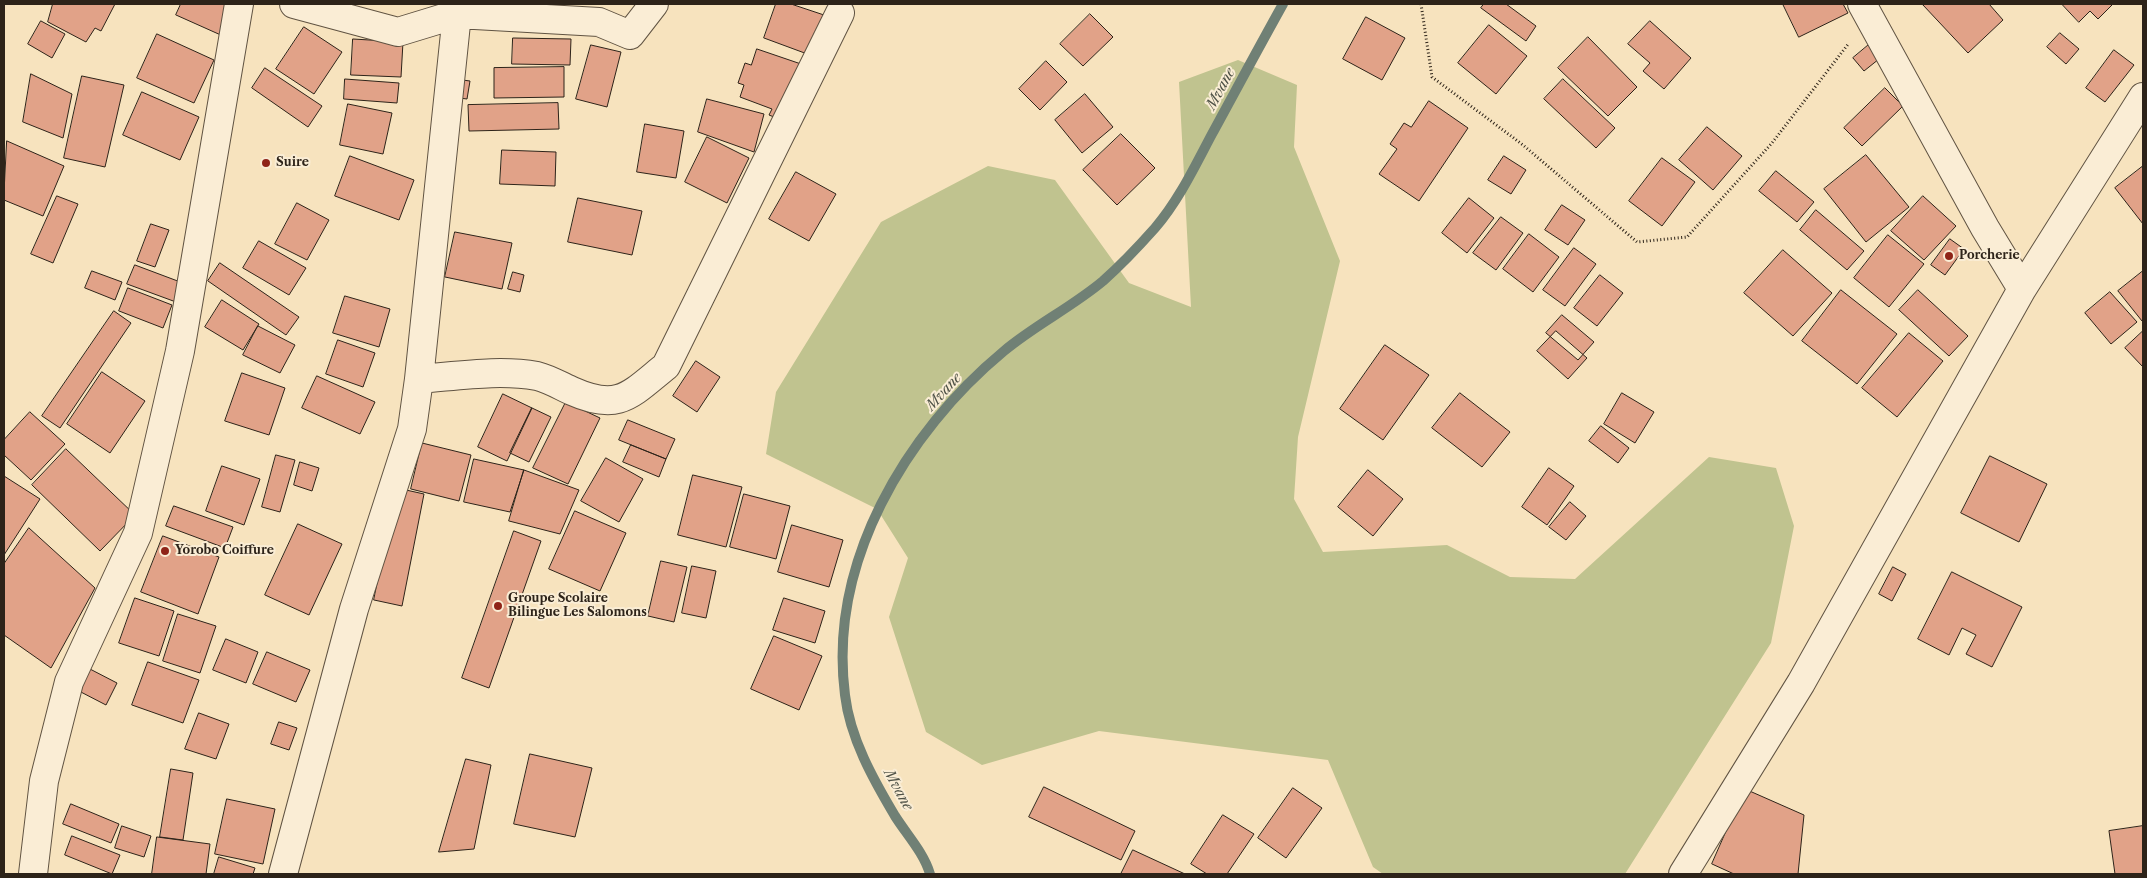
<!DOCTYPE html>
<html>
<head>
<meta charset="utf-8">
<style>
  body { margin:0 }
  #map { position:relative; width:2147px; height:878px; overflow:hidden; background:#f7e3be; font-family:"Libre Caslon Text",serif }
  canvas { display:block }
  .frame { position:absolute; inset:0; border:5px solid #2d2319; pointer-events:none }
</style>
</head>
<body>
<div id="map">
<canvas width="2147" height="878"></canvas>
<div class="frame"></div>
</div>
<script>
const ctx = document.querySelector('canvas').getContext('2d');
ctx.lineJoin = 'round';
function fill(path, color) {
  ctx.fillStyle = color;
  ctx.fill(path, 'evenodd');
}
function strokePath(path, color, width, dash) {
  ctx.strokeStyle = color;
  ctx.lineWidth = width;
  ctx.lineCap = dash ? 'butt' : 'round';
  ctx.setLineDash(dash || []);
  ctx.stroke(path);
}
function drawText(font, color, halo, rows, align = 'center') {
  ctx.font = font + ' "Libre Caslon Text",serif';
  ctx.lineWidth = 4;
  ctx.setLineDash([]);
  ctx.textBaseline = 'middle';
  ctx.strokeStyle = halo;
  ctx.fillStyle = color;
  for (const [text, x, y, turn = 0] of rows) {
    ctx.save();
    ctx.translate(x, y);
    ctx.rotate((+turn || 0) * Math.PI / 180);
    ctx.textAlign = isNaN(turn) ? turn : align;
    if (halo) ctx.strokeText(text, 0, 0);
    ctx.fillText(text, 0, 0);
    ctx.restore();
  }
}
fill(new Path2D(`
  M1238,60L1297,85L1294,147L1340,261L1298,437L1294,499L1323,552L1447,545L1510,577L1575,579L1709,457L1776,468L1794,526L1771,643L1625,874H1383L1373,867L1328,760L1099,731L982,765L926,732L889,617L908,558L877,509L766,454L776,392L881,222L988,166L1055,180L1129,283L1191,307L1179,82Z`), '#c0c38f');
strokePath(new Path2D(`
  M930,874C924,853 907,835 895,816C873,779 850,738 845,695C828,563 905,433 1004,351C1035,325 1072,307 1103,281C1121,265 1139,246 1155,228C1179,200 1195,166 1212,134C1236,90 1259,47 1283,4`), '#708075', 10);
const building = new Path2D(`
  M53,4H115L101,31L95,28L86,42L48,22Z
  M181,4H234L223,36L176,15Z
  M776,4H791L824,15L810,55L764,38Z
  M1484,4H1506L1536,26L1526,41L1481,8Z
  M1783,4H1843L1848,13L1799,37Z
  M1925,4H1989L2003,20L1968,53L1923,5Z
  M2062,4H2113L2098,19L2090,11L2079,22Z
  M1090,14L1113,37L1083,66L1060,44Z
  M1366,17L1405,38L1382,80L1343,59Z
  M41,21L65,34L52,58L28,44Z
  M1650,21L1691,58L1664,89L1643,71L1650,63L1628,44Z
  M1489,25L1527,56L1496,94L1458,63Z
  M304,27L342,52L314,94L276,69Z
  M2060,33L2079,49L2066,64L2047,47Z
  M157,34L214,60L194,103L137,78Z
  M1588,37L1637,87L1608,116L1558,68Z
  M513,38L571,39L570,65L512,64Z
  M1877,38L1889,51L1864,71L1853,58Z
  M353,39L403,42L401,77L351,75Z
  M591,45L621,52L607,107L576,99Z
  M757,49L804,65L784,121L769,115L772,109L740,97L744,85L738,83L745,63L751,65Z
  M2114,50L2134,65L2105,102L2086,88Z
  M1046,61L1067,82L1040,110L1019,89Z
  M564,67V97L494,98V68Z
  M265,68L322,106L308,127L252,88Z
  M31,74L72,94L63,138L23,122Z
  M82,76L124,85L105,167L64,158Z
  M345,79L399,83L397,103L344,99Z
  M455,79L470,81L467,99L452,97Z
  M1563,79L1615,128L1596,148L1544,99Z
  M1885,88L1903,106L1862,146L1844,128Z
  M142,92L199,117L180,160L123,135Z
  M1085,94L1113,127L1082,153L1055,120Z
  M707,99L764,114L754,152L698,132Z
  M1429,101L1468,128L1419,201L1379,174L1397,149L1390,144L1404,123L1411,127Z
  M558,103L559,129L469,131L468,105Z
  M348,104L392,113L383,154L340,145Z
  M645,124L684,131L676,178L637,172Z
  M1707,127L1742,156L1713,190L1679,160Z
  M1121,134L1155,168L1117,205L1083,170Z
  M707,137L749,158L727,203L685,182Z
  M7,141L64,166L43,216L4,200Z
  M502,150L556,152L555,186L500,184Z
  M1866,155L1909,207L1866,242L1824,189Z
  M350,156L414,180L399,220L335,196Z
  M1504,156L1526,170L1511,194L1488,180Z
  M1662,158L1695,182L1662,226L1629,201Z
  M2142,167L2143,169V224L2115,188Z
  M1776,171L1814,202L1797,222L1759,191Z
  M796,172L836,194L809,241L769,219Z
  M57,196L78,204L53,263L31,254Z
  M1923,196L1956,226L1924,260L1891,231Z
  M578,198L642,211L632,255L568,242Z
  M1469,198L1494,218L1467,253L1442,233Z
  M297,203L329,220L307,260L275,244Z
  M1562,205L1585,220L1568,245L1545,230Z
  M1816,210L1864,251L1847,270L1800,230Z
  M1501,217L1523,233L1496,270L1473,253Z
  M151,224L169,230L155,267L137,261Z
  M455,232L512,243L502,289L445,277Z
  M1529,234L1559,257L1533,292L1503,269Z
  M1888,235L1924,264L1889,307L1854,278Z
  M1950,239L1964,249L1945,275L1931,265Z
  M259,241L306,268L289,295L243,268Z
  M1574,248L1596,264L1565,306L1543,290Z
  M1783,250L1832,293L1793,336L1744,293Z
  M220,263L299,317L286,335L208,281Z
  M135,265L183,283L176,302L127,284Z
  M92,271L122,282L115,300L85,288Z
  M2143,271V321H2142L2118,291Z
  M513,272L524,275L520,292L508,289Z
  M1600,275L1623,293L1597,326L1574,308Z
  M128,288L172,305L163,328L119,311Z
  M1841,290L1897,334L1857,384L1802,341Z
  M1918,290L1968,336L1949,356L1899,310Z
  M2110,292L2137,322L2111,344L2085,313Z
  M345,296L390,309L379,347L333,333Z
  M222,300L259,324L243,350L205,327Z
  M114,311L131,323L60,428L42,416Z
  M1562,315L1594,342L1578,360L1546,333Z
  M258,326L295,345L280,373L243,355Z
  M1556,331L1587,358L1568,379L1537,351Z
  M2143,331V367L2125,348Z
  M1909,333L1943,361L1897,417L1862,388Z
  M338,340L375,353L363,387L326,374Z
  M1385,345L1429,375L1383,440L1340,409Z
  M696,361L720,377L697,412L673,396Z
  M102,372L145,401L110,453L67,424Z
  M242,373L285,388L269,435L225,421Z
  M317,376L375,402L360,434L302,408Z
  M1460,393L1510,432L1482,467L1432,428Z
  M1622,393L1654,412L1635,443L1604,424Z
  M503,394L532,408L507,461L478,447Z
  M566,402L600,418L568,484L533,468Z
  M532,408L551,417L529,462L510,453Z
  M30,412L65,444L31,480L4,455V440Z
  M628,420L675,439L666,459L619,440Z
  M1601,426L1629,448L1618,463L1589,441Z
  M422,443L471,455L459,501L411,489Z
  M631,445L666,459L659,477L623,462Z
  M66,449L135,515L100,551L32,485Z
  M276,455L295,460L280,512L262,507Z
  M1990,456L2047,484L2019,542L1961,513Z
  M606,458L643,479L619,522L581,501Z
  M474,459L524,470L510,512L464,502Z
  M300,462L319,468L312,491L294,485Z
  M222,466L260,479L244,525L206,511Z
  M1549,468L1574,486L1547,525L1522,507Z
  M524,470L579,490L560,534L509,521Z
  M1368,470L1403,499L1373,536L1338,507Z
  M693,475L742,487L726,547L678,535Z
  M4,476L40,499L4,555Z
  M397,488L424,494L402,606L374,600Z
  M744,494L790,506L776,559L730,547Z
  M1570,502L1586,516L1566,540L1549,527Z
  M174,506L233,527L225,548L166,526Z
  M575,511L626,533L600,591L549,569Z
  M298,524L342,544L309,615L265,595Z
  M792,525L843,540L829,587L778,572Z
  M29,528L95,588L51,668L4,635V564Z
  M514,531L541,541L489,688L462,678Z
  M163,536L219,557L198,614L141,592Z
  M661,561L687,567L674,622L648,616Z
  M692,566L716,571L706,618L682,613Z
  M1893,567L1906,574L1892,601L1879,594Z
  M1952,572L2022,607L1992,667L1966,654L1976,635L1962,628L1949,655L1918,639Z
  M135,598L174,611L159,656L119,643Z
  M784,598L825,611L815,643L773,630Z
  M178,614L216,626L200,673L163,661Z
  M774,636L822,656L799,710L751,689Z
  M226,639L258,652L246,683L213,670Z
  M267,652L310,670L296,702L253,684Z
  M148,662L199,680L183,723L132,705Z
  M88,668L117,683L106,705L77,690Z
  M199,713L229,724L216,759L185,749Z
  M279,722L297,728L289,750L271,744Z
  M530,754L592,768L575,837L514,824Z
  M466,759L491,765L474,849L439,852Z
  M171,769L193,773L183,840L160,837Z
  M1044,787L1135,831L1121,860L1029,817Z
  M1293,788L1322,808L1286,858L1258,838Z
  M1745,789L1804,815L1798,874H1734L1712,864Z
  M227,799L275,809L263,864L215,854Z
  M71,804L119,824L111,843L63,824Z
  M1223,815L1254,834L1227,874H1207L1191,864Z
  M122,826L151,836L144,857L115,848Z
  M2143,826V874H2115L2109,831Z
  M72,836L120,855L112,874L65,855Z
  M157,837L210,844L206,874H152Z
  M1133,850L1185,874H1121Z
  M219,857L255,868L253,874H214Z`);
fill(building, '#e1a288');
strokePath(building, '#2d2319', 1);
const street = new Path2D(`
  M294,4L398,32L457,14L599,22L630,35L654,4
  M1862,4L1985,228L2022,289
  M419,379C458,376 499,369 537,376C549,379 561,386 572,391C619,412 630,395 666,366L840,13
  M33,874L44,781L69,682L138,533L180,351L239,4
  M283,874L354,609L412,429L419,379L457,14
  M1683,874L1801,683L2022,289L2143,97`);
strokePath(street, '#605342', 30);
strokePath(new Path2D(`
  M1421,4L1432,77L1523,145L1637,242L1687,237L1772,143L1849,43`), '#2d2319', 3, [1, 2.5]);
strokePath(street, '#faedd5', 28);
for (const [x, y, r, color] of [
  [266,163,5,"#8f2418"],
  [1949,256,5,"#8f2418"],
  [165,551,5,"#8f2418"],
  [498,606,5,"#8f2418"]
]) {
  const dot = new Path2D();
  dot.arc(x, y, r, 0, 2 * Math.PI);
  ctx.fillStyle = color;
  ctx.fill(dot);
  strokePath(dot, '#faedd5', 2);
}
drawText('bold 12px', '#2d2319', '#faedd5', [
  ["Suire",276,163],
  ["Porcherie",1959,256],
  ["Yorobo Coiffure",175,551],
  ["Groupe Scolaire",508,599],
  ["Bilingue Les Salomons",508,613]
], 'left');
drawText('italic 14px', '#4f5247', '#faedd5', [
  ["Mvane",1221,89,-62],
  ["Mvane",944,392,-48],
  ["Mvane",898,790,61]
]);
</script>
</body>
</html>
